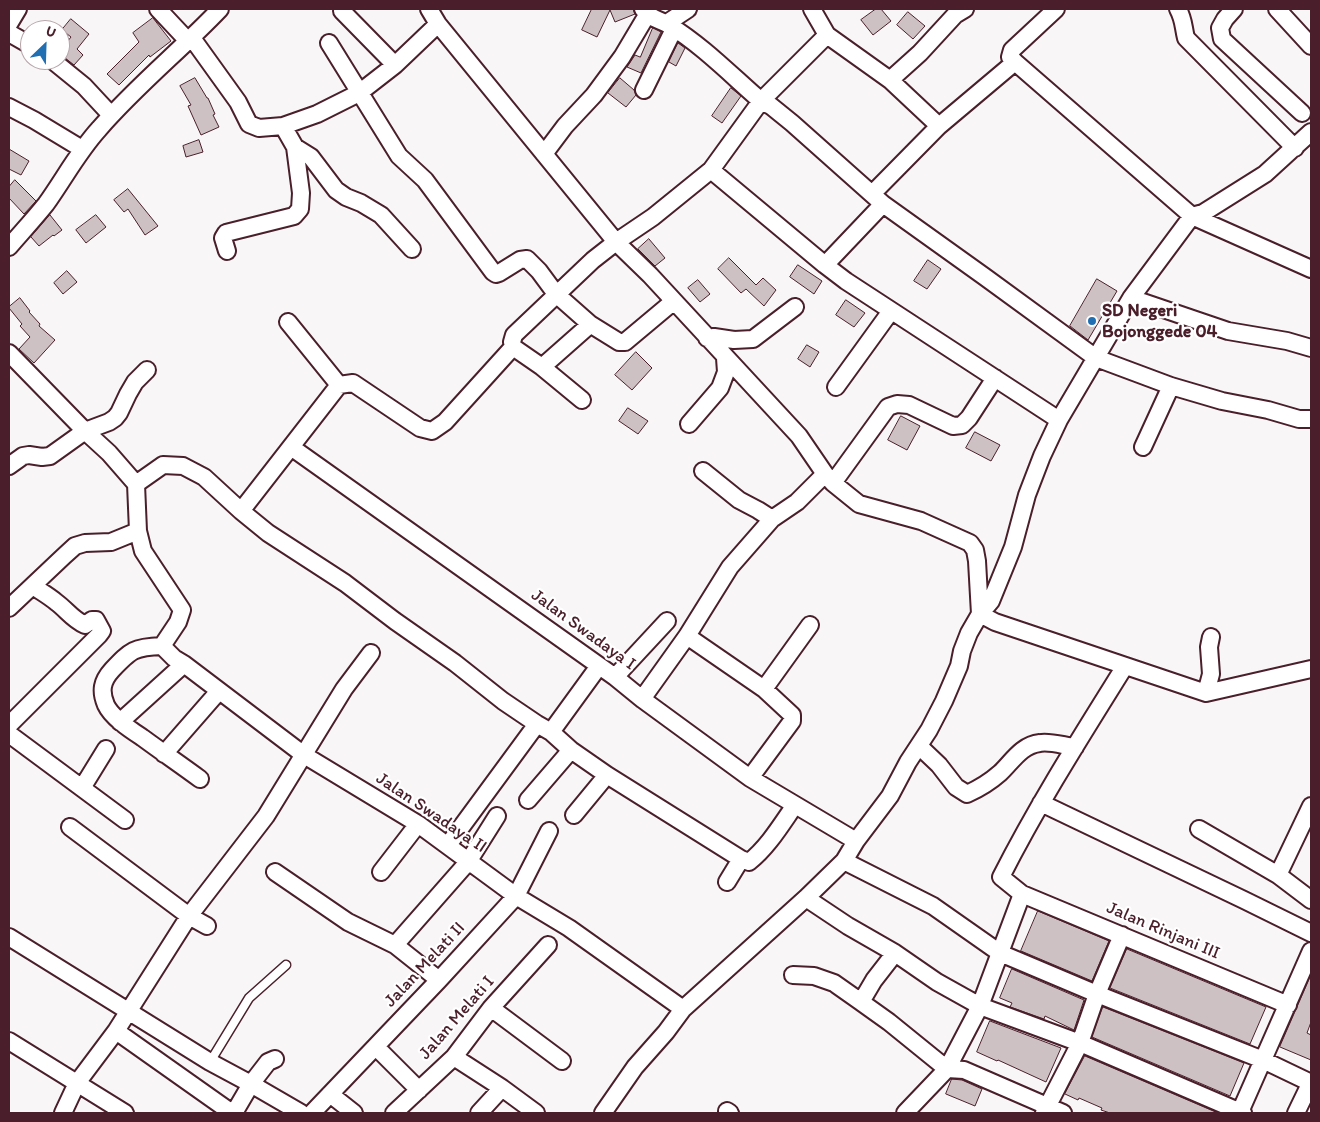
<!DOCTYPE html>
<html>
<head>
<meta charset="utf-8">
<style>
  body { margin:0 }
  #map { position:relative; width:1320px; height:1122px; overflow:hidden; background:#f8f6f7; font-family:Itim,sans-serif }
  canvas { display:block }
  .frame { position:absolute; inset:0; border:10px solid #4a1f2b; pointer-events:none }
  .north { position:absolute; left:20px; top:20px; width:50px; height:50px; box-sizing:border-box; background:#fff; border:1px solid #b7a5aa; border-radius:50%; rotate:24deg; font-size:14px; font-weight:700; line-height:20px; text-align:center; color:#4a1f2b }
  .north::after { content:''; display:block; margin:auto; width:18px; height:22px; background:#1f6fb2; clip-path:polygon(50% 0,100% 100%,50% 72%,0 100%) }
</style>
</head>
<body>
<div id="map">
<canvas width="1320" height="1122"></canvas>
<div class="frame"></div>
<div class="north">U</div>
</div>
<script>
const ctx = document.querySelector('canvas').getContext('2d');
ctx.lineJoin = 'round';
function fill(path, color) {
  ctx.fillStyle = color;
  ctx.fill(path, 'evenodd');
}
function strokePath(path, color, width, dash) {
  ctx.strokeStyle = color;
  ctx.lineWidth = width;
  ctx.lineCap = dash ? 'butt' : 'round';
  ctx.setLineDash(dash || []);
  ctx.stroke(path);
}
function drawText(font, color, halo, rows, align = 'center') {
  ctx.font = font + ' Itim,sans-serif';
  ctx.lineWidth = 4.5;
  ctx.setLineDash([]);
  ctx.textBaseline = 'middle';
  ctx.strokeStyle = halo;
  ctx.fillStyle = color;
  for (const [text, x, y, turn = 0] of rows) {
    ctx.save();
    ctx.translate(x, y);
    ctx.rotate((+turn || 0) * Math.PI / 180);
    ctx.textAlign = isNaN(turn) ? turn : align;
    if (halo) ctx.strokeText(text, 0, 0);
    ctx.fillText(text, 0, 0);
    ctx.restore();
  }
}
const building = new Path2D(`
  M592,9H633L635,14L615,22L610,10L597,37L582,30Z
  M876,9H881L891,21L873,35L861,20Z
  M908,12L925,26L913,39L897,25Z
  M153,18L171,41L150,57L149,55L119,85L107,74L139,42L133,33Z
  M71,19L89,34L77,49L83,55L74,65L60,54V51L71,37L62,30Z
  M653,28L661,32L641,73L627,67L635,55L640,57Z
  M678,43L685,48L676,66L669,62Z
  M195,78L207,98H208L215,114L213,115L219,127L201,135L188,106L191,105L180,86Z
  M620,78L634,90L636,95L626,107L608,93Z
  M731,88L741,96L722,123L712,116Z
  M199,140L203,152L186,157L183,146Z
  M9,149L29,161L21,175L9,169Z
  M15,180L36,201L24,214L9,198V187Z
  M128,189L158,226L145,235L128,209L124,212L114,200Z
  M50,215L62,230L54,236L53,235L39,246L31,237Z
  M96,215L106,227L86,243L76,230Z
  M649,239L665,258L655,266L638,249Z
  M729,258L756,285L763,278L776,290L764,306L746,289L741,293L718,269Z
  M928,260L941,269L927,289L914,281Z
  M798,265L822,281L814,294L790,277Z
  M67,271L77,282L63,294L54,283Z
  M1097,279L1117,291L1088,340L1070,326Z
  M698,280L710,294L700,302L688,288Z
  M20,298L30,311L29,312L40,324L39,326L55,340L34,363L19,349L30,337L20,326L22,324L9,308V307Z
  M846,300L865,313L854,327L836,315Z
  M807,345L819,352L810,367L798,359Z
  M636,352L652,368L632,390L615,375Z
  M628,408L648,421L638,434L619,421Z
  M901,416L920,426L907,450L888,440Z
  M975,432L1000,445L991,461L966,448Z
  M1038,911L1109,941L1092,981L1021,951Z
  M1127,949L1266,1007L1250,1044L1110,988Z
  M1012,969L1084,1000L1074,1030L1045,1016L1044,1019L1010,1007L1012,1003L1000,998Z
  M1311,975V1022L1307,1033L1311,1035V1060L1280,1047Z
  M1103,1007L1244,1063L1230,1096L1092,1037Z
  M990,1021L1061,1048L1046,1082L998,1060L997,1061L977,1052Z
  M1085,1056L1218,1113H1110L1101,1110L1102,1108L1079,1098L1078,1100L1065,1094Z
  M952,1079L962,1080L982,1089L975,1106L946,1094Z`);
fill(building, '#cdc1c4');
strokePath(building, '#4a1f2b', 1);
const service = new Path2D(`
  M210,1062L249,998L286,965`);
const minor = new Path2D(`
  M158,9L188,41
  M429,9L438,24L616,242L650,275L799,436L825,474L833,483L859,504L921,521L970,543L975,550L977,561L980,614
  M643,9C650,19 659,19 669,25C703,46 731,75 761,101L771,106L792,123L883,204L985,277L1096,358L1171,386L1222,401L1268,410L1299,419H1311
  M812,9L827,35L890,80L939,126L872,194
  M1178,9C1184,20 1183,26 1186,38L1295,148
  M1234,9L1225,19L1220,28L1222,39L1302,113
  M1277,9L1311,46
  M342,11L395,65
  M667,23L688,9
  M9,24L18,9
  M9,33L30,45
  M192,38L238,102L249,124L259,128L283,126L317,114L359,93L395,65L438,24
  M329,43L399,156L425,180L493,272L496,274L499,273L520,260L527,259L539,271L556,294L590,324
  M52,60L84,86L111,115
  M1015,62L1192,216L1311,269
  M890,80L920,53L955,15L965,9
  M644,90L674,29
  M9,107L34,120L82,149
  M939,126L1015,62L1010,57L1012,50L1056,9
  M295,147L311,157L336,190L346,197L361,203L381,215L412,249
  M544,154L565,126L594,95L622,57L647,15
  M711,170L825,265L846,281L1059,420
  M9,247C21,233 34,219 46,204C64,179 78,152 99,129C136,86 181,50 220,9
  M227,251L223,238L226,233L294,216L300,209L301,193L295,147L283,126
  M825,265L883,204
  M1131,298L1228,331L1287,341L1311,348
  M288,322L339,385
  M707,338L714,337L734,340L753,339L795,307
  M513,347L542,367L585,329L590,324L619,342H625L674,301
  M9,353L85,431L109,453L136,484L138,531L143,551L182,610L178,622L162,646
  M542,367L582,400
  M836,387L891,311
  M689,424L720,388L726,372L725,358
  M291,447L615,677L642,699L750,778L856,841
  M1143,447L1171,386
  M9,466L23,456L29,455L42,457L50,456L85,431L109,422L115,418L119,413L128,394L135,382L147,370
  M703,471L739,500L758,510L772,519
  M833,483L888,407L897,404L909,405L953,426L962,425L969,418L995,378
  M136,484L163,465L183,466L204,477L241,511L339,385L353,383L420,428L432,431L445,422L513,347L512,342L514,335L593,260L616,242L653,217L711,170L761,101L827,35
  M241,511L268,533L345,583L395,621L455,663L503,701L537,724L551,732L571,750L607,775L741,859L749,862C768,847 781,825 795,805
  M9,608L64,556L75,546L85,543L111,542L138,531
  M980,614L995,622L1206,693L1311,669
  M687,636L764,689L792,715V721L750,778
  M162,646L174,658L184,664L304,755L418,824L516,896L569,928L683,1009
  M162,646C134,647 131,650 112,670C102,681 100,691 106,705C112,718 131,730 143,738C162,752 181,765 200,779
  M1125,666C1082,735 1038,804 1001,877L1022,894L1288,1005
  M615,677L667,621
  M764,689L810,625
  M1206,693L1211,674L1209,647L1211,637
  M642,699L687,636L730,567L772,519L797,502L825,474
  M120,722L184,664
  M9,725L99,635L102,631L96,620H92L85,625C72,619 67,610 56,602C49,596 40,591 33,586
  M551,732L599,666
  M9,734L125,820
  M919,746L939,765L956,787L967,794C978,789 991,781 1000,773C1012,762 1021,745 1040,743C1050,741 1065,746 1075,747
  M164,754L219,691
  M82,788L106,749
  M528,800L571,750
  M1041,803L1244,900L1311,933
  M574,815L607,775
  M70,827L189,916L266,816L344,689L371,653
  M1199,829L1278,875L1311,900
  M448,845L537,724
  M844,861L933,906L1000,953L1097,994L1263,1060L1311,1083
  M275,872L348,922L395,945L439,980
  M381,872L418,824
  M1278,875L1311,806
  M727,882L741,859
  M806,898L848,926L895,953L937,982L980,1006L1080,1043L1243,1113
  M9,937L210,1062L251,1084L301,1113
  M395,945L468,862L497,816
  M895,953L874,980L861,1002L889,1022L947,1069
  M793,975L814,976L834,983L861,1002
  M491,1008L562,1061
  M116,1031L232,1113
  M9,1041L125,1113
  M376,1047L419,1090
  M454,1057L502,1088L536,1113
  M947,1069L964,1070L1063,1113
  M330,1094L354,1113
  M727,1111L730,1113
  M1240,1112L1311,951
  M63,1113L77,1083L116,1031L189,916L207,926
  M234,1113L251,1084L268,1062L275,1059
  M312,1113L439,980L516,896L549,831
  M394,1113L454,1057L491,1008L548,945
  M479,1113L502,1088
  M603,1113L635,1067L666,1032L683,1009L806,898L844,861L856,841L890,796L908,762L929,730L944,701L959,666L962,651L969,633L980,614L991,601L1013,547L1027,495L1042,456L1059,420L1131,298L1192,216L1203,213L1265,174L1311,132
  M905,1113L947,1069L980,1006L1022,894
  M1044,1113L1080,1043L1097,994L1122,935
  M1296,1113L1311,1082`);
strokePath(service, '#4a1f2b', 11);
strokePath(minor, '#4a1f2b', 20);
strokePath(service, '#fff', 8);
strokePath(minor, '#fff', 16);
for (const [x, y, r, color] of [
  [1092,321,5,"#1f6fb2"]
]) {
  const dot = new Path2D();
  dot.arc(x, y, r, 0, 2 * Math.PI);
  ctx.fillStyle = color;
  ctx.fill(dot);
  strokePath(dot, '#fff', 2);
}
drawText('bold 18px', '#4a1f2b', '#fff', [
  ["SD Negeri",1102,311],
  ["Bojonggede 04",1102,332]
], 'left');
drawText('18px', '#4a1f2b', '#fff', [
  ["Jalan Swadaya I",583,630,36],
  ["Jalan Swadaya II",431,813,34],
  ["Jalan Rinjani III",1163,931,23],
  ["Jalan Melati II",425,965,-47],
  ["Jalan Melati I",457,1018,-49]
]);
</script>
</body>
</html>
